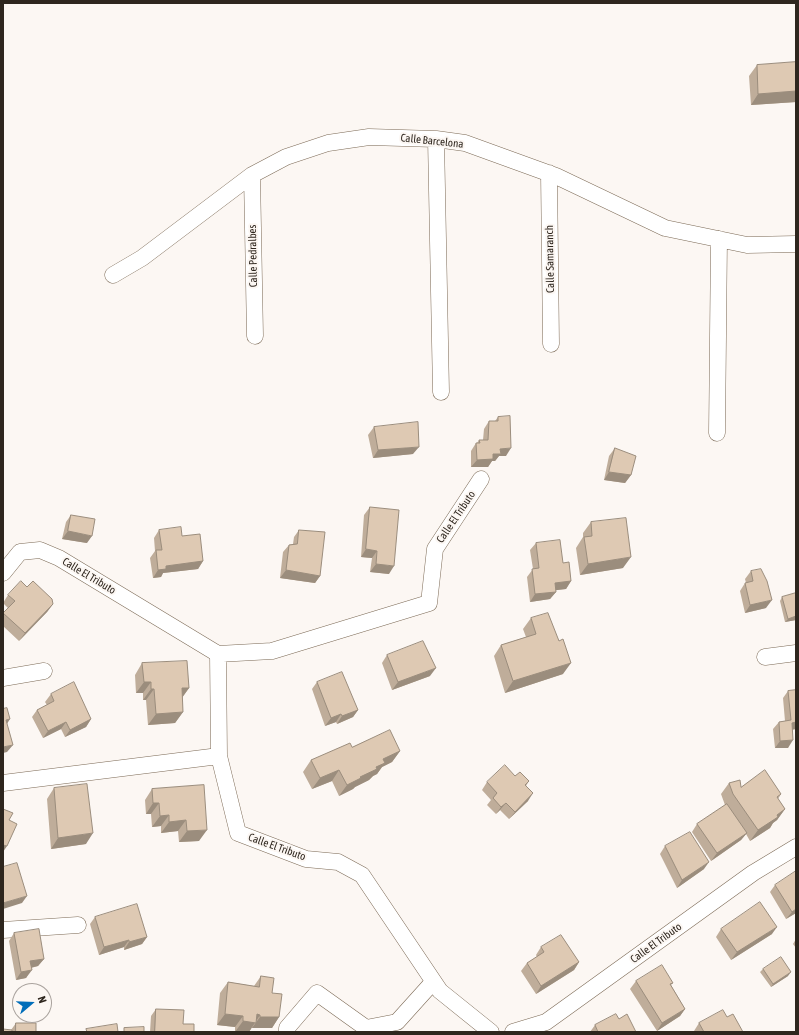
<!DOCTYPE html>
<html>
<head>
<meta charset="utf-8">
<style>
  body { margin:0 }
  #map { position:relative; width:799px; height:1035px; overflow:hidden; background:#fcf7f3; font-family:"Asap Condensed",sans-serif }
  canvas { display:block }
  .frame { position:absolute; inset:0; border:4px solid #2e261e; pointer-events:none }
  .north { position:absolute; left:12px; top:983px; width:40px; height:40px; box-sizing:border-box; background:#fcf7f3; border:1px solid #aaa39e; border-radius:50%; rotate:71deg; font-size:11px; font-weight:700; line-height:16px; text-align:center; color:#2e261e }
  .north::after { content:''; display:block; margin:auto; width:14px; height:18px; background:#016eba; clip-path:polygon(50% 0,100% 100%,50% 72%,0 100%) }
</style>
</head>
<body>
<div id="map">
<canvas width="799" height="1035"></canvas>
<div class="frame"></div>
<div class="north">N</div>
</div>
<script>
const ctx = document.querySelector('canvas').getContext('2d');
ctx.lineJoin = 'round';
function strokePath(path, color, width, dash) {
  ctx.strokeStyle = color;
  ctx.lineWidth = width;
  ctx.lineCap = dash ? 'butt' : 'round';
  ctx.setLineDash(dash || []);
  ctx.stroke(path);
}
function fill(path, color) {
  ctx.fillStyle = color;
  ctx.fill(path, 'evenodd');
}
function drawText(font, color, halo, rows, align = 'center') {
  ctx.font = font + ' "Asap Condensed",sans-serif';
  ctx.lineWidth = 4;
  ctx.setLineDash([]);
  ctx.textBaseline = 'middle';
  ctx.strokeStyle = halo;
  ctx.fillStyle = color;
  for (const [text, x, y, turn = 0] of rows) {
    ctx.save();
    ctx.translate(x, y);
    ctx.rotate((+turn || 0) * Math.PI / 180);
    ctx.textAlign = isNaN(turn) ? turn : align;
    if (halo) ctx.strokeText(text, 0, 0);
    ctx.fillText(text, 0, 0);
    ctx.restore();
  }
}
const minor = new Path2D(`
  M436,139L441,392
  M549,173L551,344
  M252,175L255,336
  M113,275L142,258L252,175L286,157L328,143L369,137L436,139L465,143L556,176L665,228L747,245L796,244
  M717,433L719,239
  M3,573L20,552L40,550L59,558L218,654L219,756L238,833L306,859L338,862L362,875L440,991L491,1032
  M218,654L272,651L429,603L435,549L481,479
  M765,657L796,653
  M3,678L44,671
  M3,783L219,756
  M3,930L78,925
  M287,1032V1028L317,993L366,1028L397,1022L433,982
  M513,1032L546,1022L753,873L796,847`);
strokePath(minor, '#7c6a56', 17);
strokePath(minor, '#fff', 16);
fill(new Path2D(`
  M796,62V102L751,105L749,76L757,65Z
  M498,417L506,456H499L495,461H492L488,467H471V451L476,443H477L479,440H483L484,429L489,421H495Z
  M374,427L413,454L373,458L368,435Z
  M615,448L631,475L625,483L604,480L609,456Z
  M370,507L389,574L370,572L372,558L361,557L364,515Z
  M71,515L87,543L62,539L66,522Z
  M591,522L623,568L580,575L576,548L583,537V533Z
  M159,530L182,536L203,561L198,569L163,573L161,577L153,578L150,558L155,551L154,538Z
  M299,530L320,576L315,583L280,578L283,552L289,545L293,544L294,537Z
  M536,543L563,563L571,581L566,589L555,590L556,592L550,599L530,602L527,577L533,569L530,550Z
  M751,571L766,608L745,613L740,591L745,583H746L745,579Z
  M27,587L53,604L47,612L19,641L3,626V613L8,608L3,603L8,595Z
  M796,593V620L785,622L780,601L782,597Z
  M531,618L559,641L563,674L505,693L494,656L501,645L526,637L523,629Z
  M387,655L430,676L392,690L382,663Z
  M142,663L189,688L182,698L183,712L175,723L148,725L146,700H143V693H136L135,675Z
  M317,682L358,710L353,717L337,724L336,722L325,726L312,689Z
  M796,690V729L792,730L788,748H775L773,729L779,722L785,721L783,698L788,691Z
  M51,694L91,719L86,727L65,737L61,729L43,738L32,717L37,710L47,705L45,702Z
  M352,747L400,751L392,762L382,767L377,774L373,776L369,780L355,787L353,789L339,796L332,781L312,789L303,772L311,760Z
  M515,776L529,781L526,786L528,801L509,819L500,810L496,814L487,805L491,800L482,790L487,782Z
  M729,783L741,787L781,794L778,799L785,809L777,820L773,823L770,828L750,841L746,834L741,840L711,861L692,832L697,824L725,805L721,794Z
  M204,785L199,841L179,842L178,831L161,833V826L152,827L151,814H146L145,800L152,789Z
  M54,788L86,844L51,849L47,799Z
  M665,846L704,869L677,888L660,854Z
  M775,885L796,913L786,919L770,892Z
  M95,917L147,937L142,944L124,950V947L99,955L90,924Z
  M721,929L772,934L731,960L716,937Z
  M14,933L44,959L38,966L31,968L26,978L16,980L9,941Z
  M796,939V948L793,944Z
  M541,947L579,962L574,970L536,994L521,971L527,963L537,957L536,955Z
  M763,969L788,976L771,987L760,972Z
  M261,976L272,993L279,1017L272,1028H252V1027L249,1032H235V1027L217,1025L220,993L228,982L254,986Z
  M636,981L673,983L671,985L685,1009L680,1016L657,1031L630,989Z
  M156,1009L183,1024L194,1032H150L151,1016Z
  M727,1017L743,1032H695L694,1031L699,1023Z
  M619,1019L636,1032H590L595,1025Z
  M16,1023L36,1032H3L11,1030Z`), '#bfad9a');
fill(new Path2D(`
  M796,91V102L751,105L758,94Z
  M419,447L413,454L373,458L378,450Z
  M511,448L506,456H499L495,461H492L488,467H471L477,460L500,449Z
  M609,472L631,475L625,483L604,480Z
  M68,531L92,536L87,543L62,539Z
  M366,549L377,551L372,558L361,557Z
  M631,557L623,568L580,575L588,564Z
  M203,561L198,569L163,573L161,577L153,578L158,570L166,566Z
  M376,564L394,566L389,574L370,572Z
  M286,570L320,576L315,583L280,578Z
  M571,581L566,589L549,591L555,583Z
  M556,592L550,599L530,602L535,594Z
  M772,600L766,608L745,613L750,605Z
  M53,604L47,612L19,641L25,633Z
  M796,616V620L785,622L788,619Z
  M571,663L563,674L505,693L513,681Z
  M436,668L430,676L392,690L398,682Z
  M144,682H151L143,693H136Z
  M182,688H189L181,699Z
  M151,689H154L146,700H143Z
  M358,710L353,717L337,724L342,716Z
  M183,712L175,723L148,725L156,714Z
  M341,714L336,722L325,726L331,718Z
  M10,719L5,727L6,720Z
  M91,719L86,727L65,737L70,730Z
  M66,722L61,729L43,738L48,731Z
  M796,722V729L786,730L792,723Z
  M793,740L788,748H775L780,741Z
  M13,745L7,752L3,753V747Z
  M400,751L392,762L382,767L377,774L373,776L369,780L355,787L353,789L339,796L347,785L360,777L383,759Z
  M339,770L332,781L312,789L320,778Z
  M533,793L528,801L509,819L515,812Z
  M153,803H159L151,814H146Z
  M506,803L500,810L496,814L501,807Z
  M785,809L777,820L773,823L770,828L750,841L758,830Z
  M169,815L161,826L152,827L160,816Z
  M186,820L178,831L161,833L169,822Z
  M207,830L199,841L179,842L187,831Z
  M93,833L86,844L51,849L58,838Z
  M747,833L741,840L711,861L717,853Z
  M3,845L7,846L3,852Z
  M709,862L704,869L677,888L682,880Z
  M27,896L22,903L3,909V903Z
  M796,909V913L786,919L792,912Z
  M777,927L772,934L731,960L737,952Z
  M147,937L142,944L124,950L129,942Z
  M129,940L124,947L99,955L104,947Z
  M44,959L38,966L25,969L30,961Z
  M579,962L574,970L536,994L541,986Z
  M32,970L26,978L16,980L21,972Z
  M791,972L788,976L771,987L773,984Z
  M685,1009L680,1016L657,1031L662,1023Z
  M225,1014L243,1016L235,1027L217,1025Z
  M257,1014L260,1015L249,1032H235L243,1021Z
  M260,1017H279L272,1028H252Z`), '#9b8d7d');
const building = new Path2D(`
  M796,62V91L758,94L757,65Z
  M510,416L511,448L500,449L501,454H493V459L477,460L476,443H480L479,440H488L489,421H498V417Z
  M418,422L419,447L378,450L374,427Z
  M615,448L636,456L631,475L609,472Z
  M370,507L399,510L394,566L376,564L377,551L366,549Z
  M71,515L95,519L92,536L68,531Z
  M626,518L631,557L588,564L584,537L592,536L591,522Z
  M181,527L182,536L200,534L203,561L166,566V569L158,570L156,550H162L159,530Z
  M299,530L325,532L320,576L286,570L289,545L297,544Z
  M560,540L563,563L569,562L571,581L555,583L556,592L535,594L532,569L539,568L536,543Z
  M761,569L767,581L772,600L750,605L745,583L753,581L751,571Z
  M21,581L27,587L33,581L52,599L53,604L25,633L3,613L15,601L8,595Z
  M796,593V616L788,619L782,597Z
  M548,613L559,641L563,639L571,663L513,681L501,645L536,634L531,618Z
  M423,641L436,668L398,682L387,655Z
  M187,661L189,688H182L183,712L156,714L154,689H151V682H144L142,663Z
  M342,672L358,710L342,716L341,714L331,718L317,682Z
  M74,682L91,719L70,730L66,722L48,731L37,710L54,701L51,694Z
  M796,690V722L792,723L793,740L780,741L779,722L791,720L788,691Z
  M7,708L10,719L6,720L13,745L3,747V709Z
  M390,730L400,751L383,759L385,763L376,767L377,769L360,777L361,778L347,785L339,770L320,778L311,760L350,743L352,747Z
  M505,765L515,776L520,772L529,781L525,785L533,793L515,812L506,803L501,807L493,798L497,793L487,782Z
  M765,770L781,794L777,797L785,809L777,815L778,817L758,830L733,794L729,783L740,780L741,787Z
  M87,784L93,833L58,838L54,788Z
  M204,785L207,830L187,831L186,820L169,822V815L160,816L159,803H153L152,789Z
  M727,804L747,833L717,853L697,824Z
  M3,809L13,813L9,820L17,824L7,846L3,845Z
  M690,832L709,862L682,880L665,846Z
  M17,863L27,896L3,903V867Z
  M796,871V909L792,912L775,885Z
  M760,902L777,927L737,952L721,929Z
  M137,904L147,937L129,942V940L104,947L95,917Z
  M39,929L44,959L30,961L32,970L21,972L14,933Z
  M561,935L579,962L541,986L527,963L544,952L541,947Z
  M781,957L791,972L773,984L763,969Z
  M662,965L673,983L670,984L685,1009L662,1023L636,981Z
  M261,976L274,978L272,993L282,994L279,1017H260V1015L257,1014L256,1023L243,1021V1016L225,1014L228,982L259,987Z
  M156,1009L184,1010L183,1024H194V1032H155Z
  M723,1010L727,1017L733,1014L743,1032H704L699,1023Z
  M616,1014L619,1019L627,1014L636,1032H598L595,1025Z
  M16,1023H36V1032H16Z
  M117,1024L118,1032H87L86,1029Z
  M144,1027V1032H124V1028Z
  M3,1029L12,1030V1032H3Z`);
fill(building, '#dec9b3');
strokePath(building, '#9b8d7d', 1);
drawText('11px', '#2e261e', '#fcf7f3', [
  ["Calle Barcelona",432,141,6],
  ["Calle Pedralbes",253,256,-91],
  ["Calle Samaranch",550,259,-91],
  ["Calle El Tributo",456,517,-56],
  ["Calle El Tributo",89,576,31],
  ["Calle El Tributo",277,847,20],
  ["Calle El Tributo",656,943,-36]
]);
</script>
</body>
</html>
